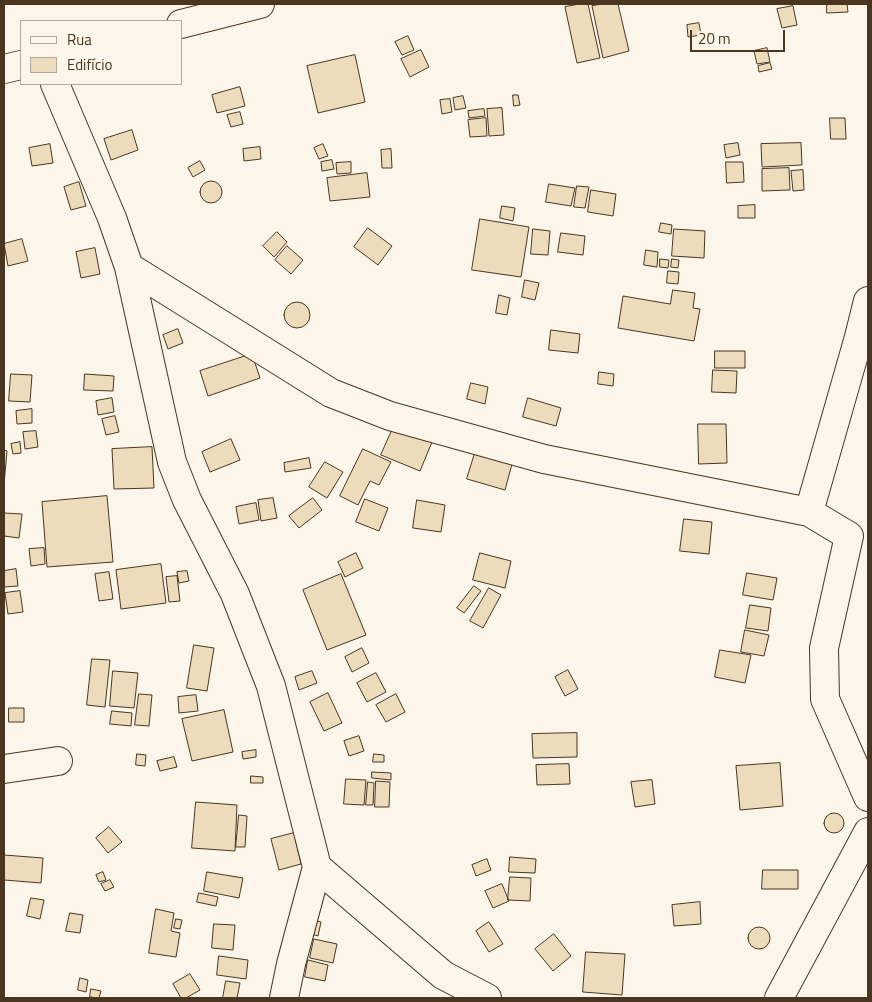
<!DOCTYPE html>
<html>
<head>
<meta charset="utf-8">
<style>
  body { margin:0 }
  #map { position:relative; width:872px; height:1002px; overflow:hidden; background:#fbf6e9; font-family:"Titillium Web",sans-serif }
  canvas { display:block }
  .frame { position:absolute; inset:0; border:5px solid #4a3520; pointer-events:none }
  .legend { position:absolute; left:20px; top:20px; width:162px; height:65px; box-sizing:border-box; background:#fbf6e9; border:1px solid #b4a999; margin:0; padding:6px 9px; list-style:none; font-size:15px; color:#4a3520 }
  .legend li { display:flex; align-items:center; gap:10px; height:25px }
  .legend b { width:25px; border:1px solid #b4a999 }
  .scale { position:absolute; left:690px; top:30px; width:95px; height:22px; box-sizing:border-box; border:2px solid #4a3520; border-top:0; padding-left:6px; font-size:15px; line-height:18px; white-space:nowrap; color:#4a3520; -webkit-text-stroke:4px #fbf6e9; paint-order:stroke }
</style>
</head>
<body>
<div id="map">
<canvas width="872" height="1002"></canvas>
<div class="frame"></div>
<ul class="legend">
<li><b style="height:6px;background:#fbf6e9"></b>Rua</li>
<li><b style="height:14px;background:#ecdcbc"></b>Edifício</li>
</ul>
<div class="scale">20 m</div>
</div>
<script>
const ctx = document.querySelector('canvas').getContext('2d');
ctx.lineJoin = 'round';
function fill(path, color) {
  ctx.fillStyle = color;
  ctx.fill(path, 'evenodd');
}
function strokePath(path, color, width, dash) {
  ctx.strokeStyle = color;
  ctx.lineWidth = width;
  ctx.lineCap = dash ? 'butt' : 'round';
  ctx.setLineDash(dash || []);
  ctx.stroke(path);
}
const building = new Path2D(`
  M580,4H588L600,58L577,63L565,7Z
  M603,4H618L629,51L603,58L592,6Z
  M827,4H847L848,12L827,13Z
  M793,6L797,25L782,28L777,9Z
  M699,23L701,35L688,37L687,25Z
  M408,36L414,50L402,55L395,42Z
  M767,48L770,62L757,64L754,51Z
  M421,50L429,67L410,77L401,59Z
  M355,55L365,102L318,113L307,66Z
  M770,63L772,69L759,72L758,66Z
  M240,87L245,106L217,113L212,95Z
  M513,95H518L520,105L514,106Z
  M463,96L466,108L455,110L453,98Z
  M450,99L452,112L442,114L440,100Z
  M502,108L504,135L489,136L487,109Z
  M484,109L485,116L469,118L468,111Z
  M240,112L243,124L231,127L227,115Z
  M486,118L487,136L470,137L468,120Z
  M830,118H845L846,139H831Z
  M132,130L138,150L111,160L104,139Z
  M738,143L740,155L726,158L724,145Z
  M801,143L802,165L762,167L761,144Z
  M50,144L53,163L32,166L29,148Z
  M323,144L328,156L319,159L314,148Z
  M260,147L261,159L244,161L243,149Z
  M391,149L392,168H382L381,150Z
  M332,160L334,169L322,171L321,162Z
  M200,161L205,170L193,177L188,168Z
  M351,162V173L337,174L336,163Z
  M726,162H743L744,182L727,183Z
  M789,168L790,190L762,191V169Z
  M803,170L804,190L793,191L791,171Z
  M367,173L370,197L330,201L327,178Z
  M200 192a11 11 0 1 1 22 0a11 11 0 1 1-22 0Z
  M79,182L86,206L71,210L64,187Z
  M549,184L575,188L571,206L546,202Z
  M577,186L589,187L585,208L574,207Z
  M591,190L616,194L613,216L588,212Z
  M755,205V218H738V206Z
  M502,206L515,208L513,221L500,218Z
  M480,219L529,227L521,277L472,270Z
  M661,223L672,225L671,234L659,232Z
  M368,228L392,246L378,265L354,247Z
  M533,229L550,231L548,255L531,254Z
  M674,229L705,231L704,258L672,256Z
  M277,232L287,242L274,257L263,246Z
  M561,233L585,236L583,255L558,252Z
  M22,239L28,261L8,266L4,244Z
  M287,246L303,260L291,274L275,260Z
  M95,248L100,274L81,278L76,252Z
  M646,250L658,252L657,267L644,265Z
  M660,259L669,260L668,268L660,267Z
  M672,259L679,260L678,268L671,267Z
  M668,271L679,272L678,284L667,283Z
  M525,280L539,283L535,300L522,297Z
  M673,290L695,293L693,308L700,309L694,341L618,328L623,296L670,304Z
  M499,295L510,298L507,315L496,313Z
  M284 315a13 13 0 1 1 26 0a13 13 0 1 1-26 0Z
  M178,329L183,343L168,349L163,335Z
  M551,330L580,334L578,353L549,350Z
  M715,351H745V368H715Z
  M252,354L260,378L208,396L200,371Z
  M713,370L737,371L736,393L712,392Z
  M599,372L614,374L613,386L598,384Z
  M11,374L32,375L30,402L9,401Z
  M85,374L114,376L113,391L84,390Z
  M471,383L488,387L485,404L467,399Z
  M112,398L114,412L98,415L96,401Z
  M528,398L561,408L556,426L523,417Z
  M32,409V423L17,424L16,411Z
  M115,416L119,432L106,435L102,419Z
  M698,424H726L727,463L699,464Z
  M394,426L432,442L420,471L381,455Z
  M36,431L38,447L25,449L23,432Z
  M231,439L240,460L210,472L202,452Z
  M20,442L21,453L13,454L11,444Z
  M152,447L154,488L114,489L112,449Z
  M363,449L391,462L379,485L370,481L358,505L340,496Z
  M4,450L7,451L4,485Z
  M475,453L512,464L505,490L467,479Z
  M309,458L311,468L285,472L284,463Z
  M325,462L343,472L327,498L309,487Z
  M107,496L113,562L47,567L42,502Z
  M273,498L277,518L261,521L258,500Z
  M313,498L322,510L299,528L289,516Z
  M365,499L388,508L379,531L356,522Z
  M417,500L445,505L441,532L413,528Z
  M256,503L259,520L239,524L236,507Z
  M4,513L22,514L19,538L4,536Z
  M684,519L712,522L709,554L680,551Z
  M44,548L45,564L31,566L29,549Z
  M356,553L363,568L345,577L338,562Z
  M480,553L511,561L505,588L473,580Z
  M161,564L166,603L121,609L116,570Z
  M16,569L18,586L4,587V571Z
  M187,571L189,581L179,583L177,572Z
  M109,572L113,599L99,601L95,574Z
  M747,573L777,578L773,600L743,595Z
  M341,574L366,635L327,650L303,590Z
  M177,576L180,601L169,602L166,577Z
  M474,586L481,591L464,613L457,608Z
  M489,588L501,595L483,628L470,621Z
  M20,591L23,612L8,614L5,593Z
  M750,605L771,608L768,631L746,628Z
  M745,630L769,635L764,656L741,652Z
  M194,645L214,648L207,691L187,688Z
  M362,648L369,663L352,672L345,657Z
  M720,650L751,655L745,683L715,677Z
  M92,659L110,660L105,707L87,705Z
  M568,670L578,689L565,696L555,677Z
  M113,671L138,673L134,708L110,706Z
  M312,671L317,683L299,690L295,677Z
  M376,673L386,692L367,702L357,683Z
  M328,693L342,723L324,731L310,702Z
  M139,694L152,695L149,726L135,725Z
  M396,694L405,712L386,722L376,705Z
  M196,695L198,711L179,713L178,697Z
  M9,708H24V722H9Z
  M224,710L233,752L192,761L182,719Z
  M112,711L132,713L131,726L110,724Z
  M577,733V757L533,758L532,734Z
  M359,736L364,751L349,756L344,741Z
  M256,750V757L243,759L242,752Z
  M137,754L146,755L145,766L136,765Z
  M374,754L384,755V762H373Z
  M174,757L177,767L160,771L157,761Z
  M780,763L783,806L740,810L736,766Z
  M569,764L570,784L537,785L536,765Z
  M372,772L391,773V780L372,778Z
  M251,776L263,777V783H251Z
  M346,779L366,780L364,805L344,804Z
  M652,780L655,804L635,807L631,782Z
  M376,781L390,782L389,807H375Z
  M368,782L374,783L373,805H366Z
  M196,802L237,805L235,851L192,848Z
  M824 823a10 10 0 1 1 20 0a10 10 0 1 1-20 0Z
  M239,815L247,816L245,847H236Z
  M109,827L122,842L108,853L96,838Z
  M294,833L301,864L279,870L271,839Z
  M4,855L43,858L41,883L4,880Z
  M510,857L536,859L535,873L509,872Z
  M487,859L491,870L476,876L472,865Z
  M763,870H798V889H762Z
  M103,872L106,880L99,882L96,875Z
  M207,872L243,878L239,898L204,891Z
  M510,877L531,878L530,901L508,900Z
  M110,880L114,887L105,891L101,884Z
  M502,884L509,901L493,908L485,891Z
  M199,893L218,897L216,906L197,902Z
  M31,898L44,900L40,919L27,916Z
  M700,902L701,924L674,926L672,905Z
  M156,909L174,913L171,931L180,933L176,957L149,953Z
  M70,913L83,915L80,933L66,931Z
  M176,919L182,920L180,929L174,928Z
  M314,920L321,922L318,936L311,934Z
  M489,922L503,944L489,952L476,931Z
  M214,924L235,925L233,950L212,948Z
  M748 938a11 11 0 1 1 22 0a11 11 0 1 1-22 0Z
  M554,934L571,956L553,971L535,949Z
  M314,939L337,944L333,963L310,958Z
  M586,952L625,954L622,995L583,992Z
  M219,956L248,960L246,979L217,975Z
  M308,960L328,965L325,981L305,977Z
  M190,974L200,990L186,998H181L173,984Z
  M80,978L88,980L86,992L78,990Z
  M226,981L240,983L237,998H223Z
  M91,989L101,991L99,998L90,997Z`);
fill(building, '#ecdcbc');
strokePath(building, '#4a3520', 1);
const minor = new Path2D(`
  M181,24L260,4
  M4,69L21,65
  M55,84L112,218L129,267L172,462L187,500L235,594L271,686L317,867L443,975L487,998
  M129,267L331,393L390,416L544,459L809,512
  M868,301L859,337L809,512L849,536L824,648L825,699L868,797
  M4,769L58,761
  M284,998L291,964L317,867
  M779,998L868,832`);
strokePath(minor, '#4a3520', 30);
strokePath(minor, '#fbf6e9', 28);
</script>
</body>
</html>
